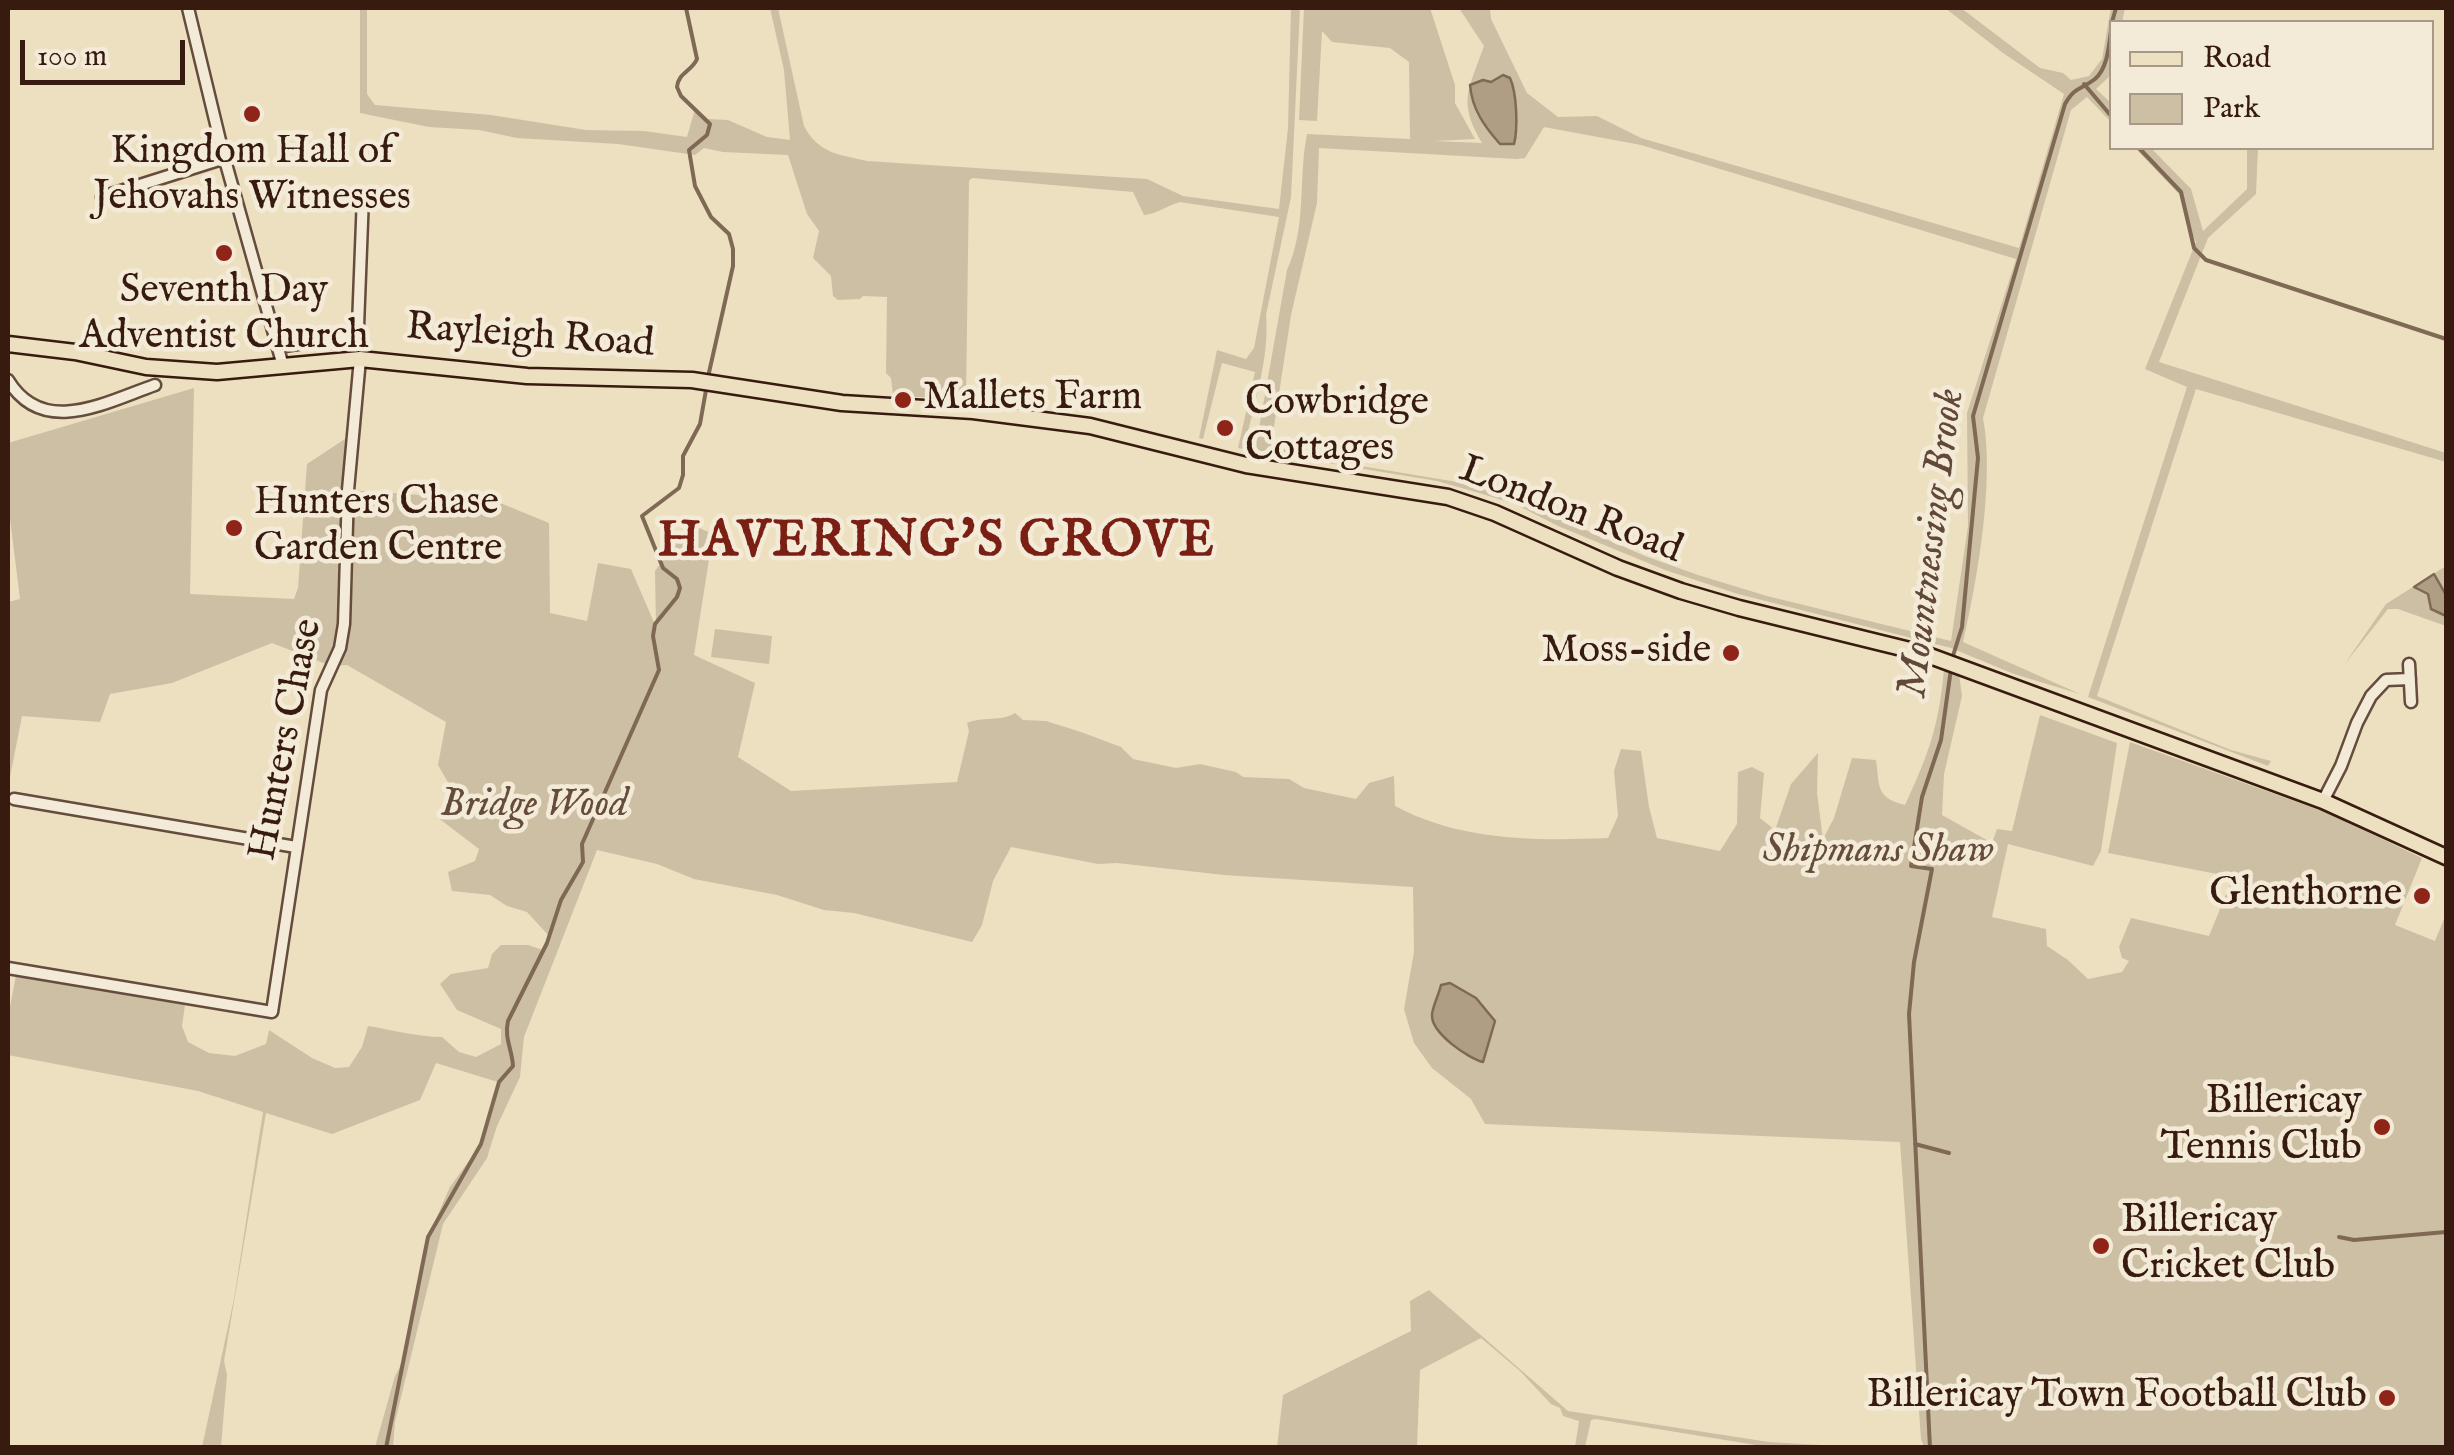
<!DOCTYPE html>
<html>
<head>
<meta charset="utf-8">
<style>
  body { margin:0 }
  #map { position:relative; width:2454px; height:1455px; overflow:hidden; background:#ece0c1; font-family:"IM FELL English",serif }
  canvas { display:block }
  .frame { position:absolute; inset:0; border:10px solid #381b0f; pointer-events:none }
  .legend { position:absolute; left:2109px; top:20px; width:325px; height:130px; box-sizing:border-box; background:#f3ebd7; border:2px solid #a89887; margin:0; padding:12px 18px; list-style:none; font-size:30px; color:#381b0f }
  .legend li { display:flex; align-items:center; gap:20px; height:50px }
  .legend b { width:50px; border:2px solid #a89887 }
  .scale { position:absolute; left:20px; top:40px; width:165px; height:45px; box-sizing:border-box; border:5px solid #381b0f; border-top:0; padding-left:12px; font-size:30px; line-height:35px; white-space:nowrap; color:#381b0f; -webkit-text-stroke:8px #f3ebd7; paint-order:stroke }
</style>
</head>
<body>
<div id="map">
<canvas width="2454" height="1455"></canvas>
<div class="frame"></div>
<ul class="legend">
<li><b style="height:12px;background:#ece0c1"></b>Road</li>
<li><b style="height:28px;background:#cdbfa3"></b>Park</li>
</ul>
<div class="scale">100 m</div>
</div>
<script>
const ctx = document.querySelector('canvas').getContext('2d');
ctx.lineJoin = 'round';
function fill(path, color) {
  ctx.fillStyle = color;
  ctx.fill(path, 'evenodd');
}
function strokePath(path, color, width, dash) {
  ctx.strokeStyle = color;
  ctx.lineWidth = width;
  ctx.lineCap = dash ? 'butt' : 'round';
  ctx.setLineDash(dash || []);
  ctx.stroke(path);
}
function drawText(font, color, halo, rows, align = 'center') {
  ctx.font = font + ' "IM FELL English",serif';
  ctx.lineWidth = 9;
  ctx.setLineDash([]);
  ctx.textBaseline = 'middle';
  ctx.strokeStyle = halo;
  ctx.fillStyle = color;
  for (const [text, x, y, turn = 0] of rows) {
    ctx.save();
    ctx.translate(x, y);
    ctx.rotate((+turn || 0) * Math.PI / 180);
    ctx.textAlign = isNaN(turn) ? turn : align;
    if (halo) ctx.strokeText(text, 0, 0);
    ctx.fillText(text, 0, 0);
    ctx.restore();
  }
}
fill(new Path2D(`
  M360,8H367V94L375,105L491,115L586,130L644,131L687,137L695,109L708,119L728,120L767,137L790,140L784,70L770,8H778L804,126C819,154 838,154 867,161L1147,179L1183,196L1279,209L1288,128L1291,8H1300L1291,197L1266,315C1270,358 1253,407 1244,449L1238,448L1255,372L1222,363L1203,439L1199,438L1217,350L1246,359L1254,348L1279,217L1180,202C1167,205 1158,214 1144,215L1133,192L972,178L969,181L966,399L893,396L891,378L886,373L887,297L863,296L860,299L838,300L833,296L831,276L813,258L819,231L807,214L788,155L723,152L704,148L695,155L618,144L517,138L479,130L429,127L360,113Z
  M1304,8H1430L1455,85V103L1475,139L1434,141L1482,143C1457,101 1469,89 1484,46L1459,8H1490L1491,19L1527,93L1558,117L1597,116L1641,138L2019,248L2064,94L2003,53L1945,8H1961L2040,68L2063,73L2071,80L2089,76L2102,59L2111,8H2125L2122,22H2112L2110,76L2096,89L2111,103V122L2087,97L2071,110L1983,418C1995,480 1977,581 1963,642L2080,694L2014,674L1951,648L1738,594L1665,570L1558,526L1515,504L1479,493L1437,481L1255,451L1287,270C1307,227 1298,179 1307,134L1410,139L1409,62L1390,48L1332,42L1322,31L1317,121L1299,120ZM1515,88L1514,115L1518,129L1478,117L1476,106ZM1544,127L1641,145L2016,259L1967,413L1968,526L1951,641L1767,596L1698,575L1645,556L1487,487L1343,463L1271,446L1291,315L1317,203L1319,148L1516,159L1525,158Z
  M2135,148H2151L2191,189L2203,231L2247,189V148H2258L2256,194L2208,238L2159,362L2446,453V462L2196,389L2097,696L2231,750L2271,761L2268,766L2088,697L2187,387L2145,369L2196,242L2186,222L2179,194Z
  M194,388L190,594L294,599L298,588L307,464L354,433L349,490L493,500L549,523L550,613L587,621L598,563L631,569L656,627L655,571L690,524L713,534L694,655L755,683L738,757L791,791L957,782L969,731L967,723C983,716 1000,722 1015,713L1023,720L1046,721L1081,732L1121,747L1133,759L1176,768L1200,764L1236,772L1243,777L1289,779L1304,788L1356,799L1369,783L1394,776L1395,806C1460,841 1536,841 1608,838L1618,816L1614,771L1621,749L1641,751L1649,807L1657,838L1720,851L1737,824L1738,772L1752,767L1764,773L1760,818L1775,830L1791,784L1818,753L1817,793L1823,839L1834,818L1852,758L1876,760C1880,787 1875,797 1905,805C1929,754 1939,725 1944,669L1959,674L1962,696L1944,774L1942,815L1992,843L1997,829L2012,831L2040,715L2117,743L2101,851L2093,866L2008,844L1992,917L2046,929L2047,946L2068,960L2088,979L2122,972L2129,961L2122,958L2119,947L2131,918L2209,936L2233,877L2108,853L2130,742L2328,813L2422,858L2395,925L2435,941L2446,914V1447H1924L1921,1439L1900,1142L1485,1124L1471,1099L1432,1068L1414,1043L1404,1009L1414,952L1413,887L1224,875L1117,863L1098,864L1011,847L993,881L982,925L972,942L854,913L824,910L777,895L694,879L657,864L597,850L524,1037L520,1077L497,1126L487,1158L443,1224L395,1422L393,1447H375L395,1376L403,1361L428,1237L450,1187L481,1144L498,1082L436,1063L420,1100L332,1134L266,1113L224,1361L227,1375L221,1447H202L234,1299L263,1112L198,1091L8,1055V1017L17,970L186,998L182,1026L188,1042L209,1053L235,1056L266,1044L269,1030L312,1058L335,1068L349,1067L362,1047L368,1026C393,1030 417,1037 442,1037L459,1052L476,1057L501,1044V1029L457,1010L440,984L451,974L488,968L492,954L501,945H528L543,950L549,936L527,912L507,906L490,895L452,891L448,872L475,861L479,849L437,817L446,809L474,800L449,784L438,765L446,722L347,665L331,666L272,643L172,683L110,694L100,722L22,716L8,787V602L20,599L8,503V443Z
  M2446,566V626L2398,609H2388L2344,665L2386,604Z
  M715,629L772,636L769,664L711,657Z
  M1429,1290L1568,1411L1769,1442L1855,1447H1768L1596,1419L1591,1420L1585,1447H1575L1579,1421L1563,1416L1560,1408L1551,1404L1520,1371L1481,1338L1420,1370L1417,1447H1277L1283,1395L1411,1331L1410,1301Z`), '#cdbfa3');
const water = new Path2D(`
  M1503,75L1510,78C1517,93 1518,129 1514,144H1500C1484,126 1472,109 1470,85L1483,80L1491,82Z
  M2434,574L2446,595V616L2431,609L2428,594L2414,587Z
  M1450,983L1476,998L1495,1021L1483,1062C1469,1059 1431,1033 1432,1015C1432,1008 1439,994 1441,985Z`);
fill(water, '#af9d84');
strokePath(water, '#7f6955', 2.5);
strokePath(new Path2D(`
  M686,8L697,59C692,71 678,73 677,87L681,96L710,124L707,135L689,150L695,186L711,217L729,234L733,249V266L708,377
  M2112,22L2116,8
  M2084,84L2112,117
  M2139,148L2181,192L2194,248L2206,260L2446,339
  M1952,659L1962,627L1978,458L1973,416L2065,104C2075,86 2081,90 2095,79C2109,67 2109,41 2112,24
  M1915,1144L1949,1153
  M2339,1237L2354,1240L2446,1232
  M386,1448L428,1237L481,1144L499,1082L513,1066C512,1049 504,1038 508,1021L547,943L561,900L583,862L582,844L659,670L653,636L655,624L677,597L680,588L677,579L663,568L642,516L679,488L683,475V456L700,424L706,390
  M1930,1448L1909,1014L1914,962L1932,869L1911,866L1922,797L1941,740L1951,669`), '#7f6955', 4);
const minor = new Path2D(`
  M188,8L223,153L283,366
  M102,197L225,158
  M278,347L349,336L358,326L363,196
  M8,380C43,438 106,402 155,385
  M2409,664L2411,702
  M14,799L296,847
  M2323,801L2341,766L2357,723L2371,696L2386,680L2410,679
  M8,968L272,1012L321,690L340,648L344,624L348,490L360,359`);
const major = new Path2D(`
  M8,344L75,352L146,367L217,372L360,359L527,376L692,380L842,403L973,411L1090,426L1246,465L1448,497L1495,513L1618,568L1681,591L1739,608L1922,653L2323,801L2446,857`);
strokePath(minor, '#654c3c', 15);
strokePath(major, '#381b0f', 19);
strokePath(minor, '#f3ebd7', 10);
strokePath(major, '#ece0c1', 14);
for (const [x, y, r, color] of [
  [252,114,10,"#8f2418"],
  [224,253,10,"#8f2418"],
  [903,400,10,"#8f2418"],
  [1225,428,10,"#8f2418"],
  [234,528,10,"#8f2418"],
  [1731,653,10,"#8f2418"],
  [2422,896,10,"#8f2418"],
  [2382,1127,10,"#8f2418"],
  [2101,1246,10,"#8f2418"],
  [2387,1398,10,"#8f2418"]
]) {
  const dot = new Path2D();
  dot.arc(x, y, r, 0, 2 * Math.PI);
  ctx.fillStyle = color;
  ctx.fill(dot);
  strokePath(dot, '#f3ebd7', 4);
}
drawText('40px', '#381b0f', '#f3ebd7', [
  ["Kingdom Hall of",252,154,"center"],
  ["Jehovahs Witnesses",252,200,"center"],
  ["Seventh Day",224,293,"center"],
  ["Adventist Church",224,339,"center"],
  ["Mallets Farm",923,400],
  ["Cowbridge",1245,405],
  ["Cottages",1245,451],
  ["Hunters Chase",254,505],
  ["Garden Centre",254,551],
  ["Moss-side",1711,653,"right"],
  ["Glenthorne",2402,896,"right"],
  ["Billericay",2362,1104,"right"],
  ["Tennis Club",2362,1150,"right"],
  ["Billericay",2121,1223],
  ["Cricket Club",2121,1269],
  ["Billericay Town Football Club",2367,1398,"right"]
], 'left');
drawText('40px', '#381b0f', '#f3ebd7', [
  ["Rayleigh Road",530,338,4],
  ["London Road",1570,512,21],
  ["Hunters Chase",288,740,-79]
]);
drawText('italic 40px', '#654c3b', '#f3ebd7', [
  ["Bridge Wood",534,807],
  ["Shipmans Shaw",1878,853]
]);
drawText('italic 42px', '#624838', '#f3ebd7', [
  ["Mountnessing Brook",1934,544,-83]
]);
ctx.letterSpacing = '2.5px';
drawText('bold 50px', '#7a1f14', '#f3ebd7', [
  ["HAVERING'S GROVE",937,545]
]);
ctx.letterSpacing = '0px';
</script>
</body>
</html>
